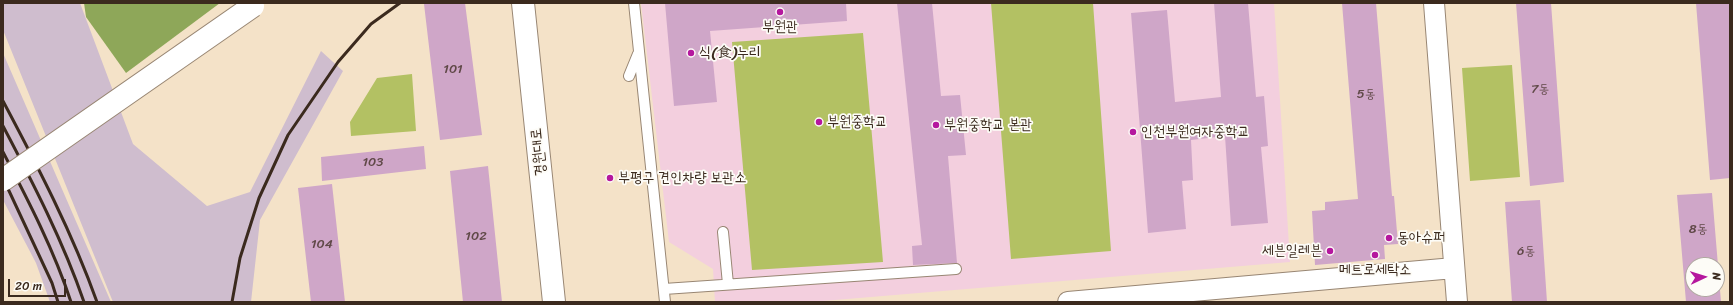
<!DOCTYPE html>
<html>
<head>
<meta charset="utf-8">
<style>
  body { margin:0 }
  #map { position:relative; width:1733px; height:305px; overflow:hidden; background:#f4e2c8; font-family:Sriracha,sans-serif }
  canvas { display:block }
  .frame { position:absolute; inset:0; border:4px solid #3b2a1e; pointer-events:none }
  .north { position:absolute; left:1685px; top:257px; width:40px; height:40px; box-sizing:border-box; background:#fdfcf7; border:1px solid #afa8a0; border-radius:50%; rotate:86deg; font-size:11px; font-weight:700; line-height:16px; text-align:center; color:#3b2a1e }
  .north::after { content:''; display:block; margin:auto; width:14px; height:18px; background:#b5179e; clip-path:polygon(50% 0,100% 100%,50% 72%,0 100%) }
  .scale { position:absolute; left:8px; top:279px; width:58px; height:18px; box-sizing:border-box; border:2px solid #3b2a1e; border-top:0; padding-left:5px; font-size:12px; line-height:14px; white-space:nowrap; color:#3b2a1e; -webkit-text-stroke:3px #fdfcf7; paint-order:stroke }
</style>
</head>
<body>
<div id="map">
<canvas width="1733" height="305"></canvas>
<div class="frame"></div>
<div class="north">N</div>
<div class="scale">20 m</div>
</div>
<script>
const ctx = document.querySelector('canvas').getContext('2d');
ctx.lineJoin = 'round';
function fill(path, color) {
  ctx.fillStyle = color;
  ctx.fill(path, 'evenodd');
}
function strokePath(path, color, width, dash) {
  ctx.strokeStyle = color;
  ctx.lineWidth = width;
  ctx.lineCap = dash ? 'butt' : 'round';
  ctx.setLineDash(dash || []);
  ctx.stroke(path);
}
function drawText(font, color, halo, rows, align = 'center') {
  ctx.font = font + ' Sriracha,"LXGW WenKai TC","Poor Story",sans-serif';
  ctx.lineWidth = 3.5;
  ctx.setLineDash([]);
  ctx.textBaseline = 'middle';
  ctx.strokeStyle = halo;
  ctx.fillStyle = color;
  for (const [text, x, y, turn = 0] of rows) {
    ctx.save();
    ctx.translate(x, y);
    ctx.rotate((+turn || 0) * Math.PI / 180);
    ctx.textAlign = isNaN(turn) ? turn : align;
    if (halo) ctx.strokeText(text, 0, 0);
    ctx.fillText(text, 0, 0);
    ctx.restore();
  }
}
fill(new Path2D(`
  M641,3H1274L1290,262L811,302H715L713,269L669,242Z`), '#f3cfde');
fill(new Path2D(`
  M3,3H80L133,144L207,206L250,192L321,51L343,71L260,220L251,302H113L3,30Z
  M3,53L111,302H50L36,263L3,200Z`), '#cfbdce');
fill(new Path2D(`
  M991,3H1093L1111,251L1011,259Z
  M863,33L883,262L752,270L732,42Z
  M1512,65L1520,177L1470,181L1462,68Z
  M412,74L416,131L351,136L350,122L377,78Z`), '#b3c163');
fill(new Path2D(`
  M84,3H220L126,73L86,17Z`), '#8ea759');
fill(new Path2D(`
  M434,3H465L482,135L440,140L424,4Z
  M665,3H846L847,21L710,31L717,102L674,106Z
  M897,3H932L941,96L960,95L966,155L948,156L957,263L913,265L912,246L922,245Z
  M1214,3H1248L1256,97L1264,96L1268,146L1261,147L1268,223L1231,226L1225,136L1191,140L1193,180L1182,181L1186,229L1148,233L1131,13L1167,10L1175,102L1221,97Z
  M1342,3H1376L1392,196H1394L1398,244L1384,245L1385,259L1315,265L1312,211L1325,210V202L1358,199Z
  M1516,3H1551L1564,182L1530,186Z
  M1696,3H1730V178L1710,180Z
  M424,146L426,169L322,181L321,157Z
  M488,166L502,302H463L450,171Z
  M332,184L345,302H311L298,188Z
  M1712,193L1721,302H1686L1677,195ZM1693,265H1717V289H1693Z
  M1540,200L1547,302H1512L1505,202Z`), '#cfa6c8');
const service = new Path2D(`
  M634,3L665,302
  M629,76L638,54
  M723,232L728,284
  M664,289L956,269`);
const minor = new Path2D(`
  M1434,3L1457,302
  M1068,302L1454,268`);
const secondary = new Path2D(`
  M523,3L554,302`);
strokePath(service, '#988673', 12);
strokePath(minor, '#988673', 22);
strokePath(secondary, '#988673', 24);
strokePath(service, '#fff', 10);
strokePath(minor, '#fff', 20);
strokePath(secondary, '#fff', 22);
strokePath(new Path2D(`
  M3,101C38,167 72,232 97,302
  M3,126C33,183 63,241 84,302
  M3,152C28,200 54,250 71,302
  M3,178L52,283L58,302
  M232,302L240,258L259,198L288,135L338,62L371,24L400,3`), '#3b2a1e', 3);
const tertiaryBridge = new Path2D(`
  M3,180L253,6`);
strokePath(tertiaryBridge, '#988673', 24, []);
strokePath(tertiaryBridge, '#fff', 22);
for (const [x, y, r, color] of [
  [780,12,4,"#b5179e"],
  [691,53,4,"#b5179e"],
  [819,122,4,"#b5179e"],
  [936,125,4,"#b5179e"],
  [1133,132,4,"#b5179e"],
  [610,178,4,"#b5179e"],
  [1389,238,4,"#b5179e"],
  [1330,251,4,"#b5179e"],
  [1375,255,4,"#b5179e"]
]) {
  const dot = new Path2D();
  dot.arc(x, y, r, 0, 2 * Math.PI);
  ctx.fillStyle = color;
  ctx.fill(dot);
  strokePath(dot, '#fdfcf7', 1.5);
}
drawText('13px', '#604948', null, [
  ["101",453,70],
  ["7동",1540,90],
  ["5동",1366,95],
  ["103",373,163],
  ["8동",1698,230],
  ["102",476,237],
  ["104",322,245],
  ["6동",1526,252]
]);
drawText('15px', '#3b2a1e', '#fdfcf7', [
  ["부원관",780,27,"center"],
  ["식(食)누리",699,53],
  ["부원중학교",827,122],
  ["부원중학교 본관",944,125],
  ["인천부원여자중학교",1141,132],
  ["부평구 견인차량 보관소",618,178],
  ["동아슈퍼",1397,238],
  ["세븐일레븐",1322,251,"right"],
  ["메트로세탁소",1375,270,"center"]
], 'left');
drawText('15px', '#3b2a1e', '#fdfcf7', [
  ["경원대로",539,152,-96]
]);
</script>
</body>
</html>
